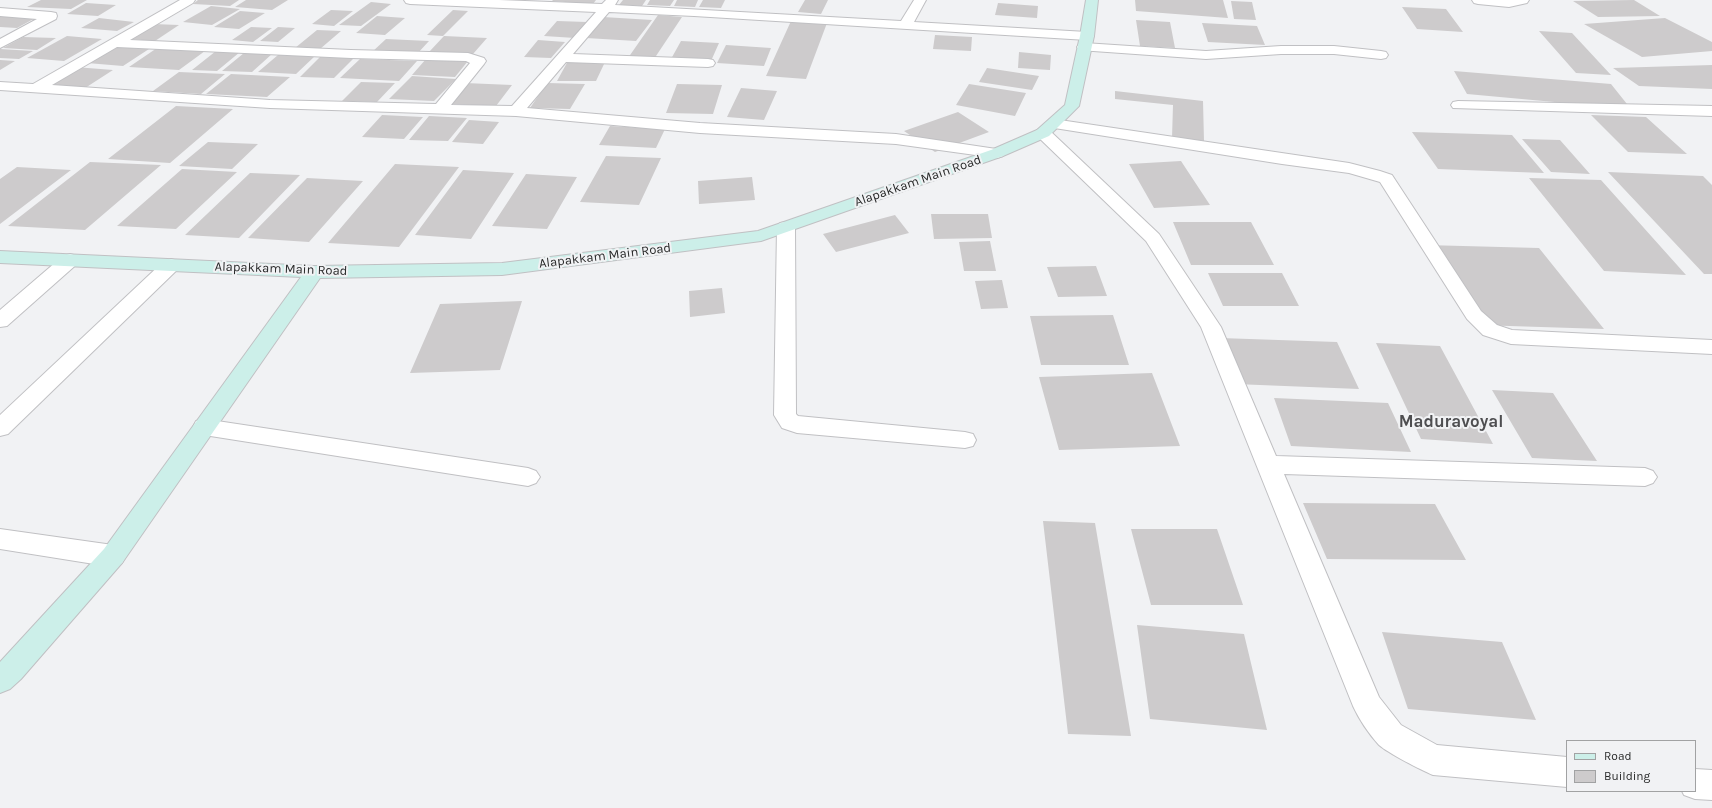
<!DOCTYPE html>
<html>
<head>
<meta charset="utf-8">
<style>
  body { margin:0 }
  #map { position:relative; width:1712px; height:808px; overflow:hidden; background:#f1f2f4; font-family:Karla,sans-serif }
  canvas { display:block }
  .legend { position:absolute; left:1566px; top:740px; width:130px; height:52px; box-sizing:border-box; background:#f1f2f4; border:1px solid #a1a2a3; margin:0; padding:5px 7px; list-style:none; font-size:12px; color:#282929 }
  .legend li { display:flex; align-items:center; gap:8px; height:20px }
  .legend b { width:20px; border:1px solid #a1a2a3 }
</style>
</head>
<body>
<div id="map">
<canvas width="1712" height="808"></canvas>
<ul class="legend">
<li><b style="height:5px;background:#ccefe9"></b>Road</li>
<li><b style="height:11px;background:#cdcbcc"></b>Building</li>
</ul>
</div>
<script>
const ctx = document.querySelector('canvas').getContext('2d');
ctx.lineJoin = 'round';
function fill(path, color) {
  ctx.fillStyle = color;
  ctx.fill(path, 'evenodd');
}
function strokePath(path, color, width, dash) {
  ctx.strokeStyle = color;
  ctx.lineWidth = width;
  ctx.lineCap = dash ? 'butt' : 'round';
  ctx.setLineDash(dash || []);
  ctx.stroke(path);
}
function drawText(font, color, halo, rows, align = 'center') {
  ctx.font = font + ' Karla,sans-serif';
  ctx.lineWidth = 4;
  ctx.setLineDash([]);
  ctx.textBaseline = 'middle';
  ctx.strokeStyle = halo;
  ctx.fillStyle = color;
  for (const [text, x, y, turn = 0] of rows) {
    ctx.save();
    ctx.translate(x, y);
    ctx.rotate((+turn || 0) * Math.PI / 180);
    ctx.textAlign = isNaN(turn) ? turn : align;
    if (halo) ctx.strokeText(text, 0, 0);
    ctx.fillText(text, 0, 0);
    ctx.restore();
  }
}
fill(new Path2D(`
  M41,0H87L71,9L27,7Z
  M198,0H239L230,6L193,4Z
  M246,0H288L272,10L235,7Z
  M553,0H596L593,4L552,1Z
  M623,0H646L642,6L619,5Z
  M650,0H674L670,6L647,5Z
  M677,0H698L695,7L674,6Z
  M703,0H725L721,8L699,7Z
  M805,0H828L821,14L798,12Z
  M1135,0H1223L1228,18L1136,11Z
  M1634,0L1660,16L1598,17L1573,1Z
  M1231,1L1252,2L1256,20L1234,19Z
  M371,2L391,4L361,26L339,25Z
  M86,3L116,5L98,16L67,14Z
  M998,3L1038,6L1037,18L995,15Z
  M211,6L240,9L212,25L183,22Z
  M1402,7L1446,9L1463,32L1417,29Z
  M331,10L353,11L334,26L312,24Z
  M453,10L468,11L443,36L427,35Z
  M240,11L265,13L239,29L214,27Z
  M0,14L39,16L17,28L0,27Z
  M658,15L682,17L654,59L628,58Z
  M377,16L405,18L385,35L356,33Z
  M603,17L652,20L636,41L586,38Z
  M99,18L134,22L117,31L81,28Z
  M1665,18L1712,42V51L1642,57L1584,24Z
  M1136,20L1170,22L1175,48L1140,46Z
  M557,21L587,22L575,38L544,36Z
  M791,21L827,23L806,79L766,76Z
  M1202,23L1257,26L1265,45L1208,42Z
  M153,24L179,25L155,41L129,39Z
  M251,27L272,28L253,42L232,40Z
  M278,27L295,28L278,42L260,41Z
  M317,30L341,31L320,49L295,48Z
  M1539,31L1572,33L1611,75L1576,73Z
  M935,35L972,37L971,51L933,49Z
  M67,36L102,39L64,61L27,58Z
  M444,36L487,38L473,54L429,52Z
  M23,37L56,38L37,50L3,48Z
  M386,39L429,41L417,54L372,52Z
  M538,40L565,42L551,58L524,57Z
  M681,41L719,43L711,61L671,59Z
  M726,45L771,48L764,66L717,63Z
  M113,47L149,49L123,66L87,63Z
  M157,48L205,51L179,70L129,67Z
  M0,49L33,51L19,59L0,58Z
  M216,51L240,52L217,71L192,70Z
  M1019,52L1051,55L1050,70L1018,68Z
  M244,53L272,54L252,72L222,71Z
  M278,55L315,56L296,74L258,72Z
  M320,57L354,58L334,78L300,77Z
  M360,59L417,61L399,81L340,78Z
  M426,59L468,61L455,77L412,75Z
  M0,60L15,61L0,70Z
  M568,61L605,62L596,81H557Z
  M1712,65V89L1639,86L1613,68Z
  M75,67L113,70L82,90L42,87Z
  M987,68L1039,76L1032,90L979,82Z
  M1454,71L1611,84L1631,109L1467,94Z
  M179,72L225,74L201,94L153,91Z
  M231,74L290,77L267,97L206,94Z
  M412,76L456,79L434,101L389,99Z
  M361,82L395,83L377,102L342,101Z
  M465,83L512,85L496,106L448,104Z
  M547,83L585,84L570,109L530,108Z
  M677,84L722,85L713,114L666,113Z
  M969,84L1026,93L1015,116L956,105Z
  M741,88L777,91L764,120L727,117Z
  M1115,91L1203,101L1204,141L1172,138L1173,105L1115,99Z
  M176,106L233,109L170,163L108,159Z
  M958,112L989,132L935,152L904,131Z
  M382,115L423,117L404,139L362,137Z
  M1591,115L1646,117L1687,154L1628,152Z
  M429,116L467,118L448,141L409,140Z
  M469,120L499,122L483,144L452,142Z
  M610,126L665,129L656,148L599,145Z
  M1412,132L1512,135L1544,173L1438,169Z
  M1522,139L1560,140L1590,174L1551,172Z
  M208,142L258,144L232,169L179,166Z
  M606,156L661,158L639,205L580,202Z
  M1181,161L1210,205L1154,208L1129,164Z
  M90,162L161,165L85,230L8,226Z
  M395,164L459,167L399,247L328,243Z
  M17,167L71,170L0,224V179Z
  M182,169L237,172L176,229L117,226Z
  M463,170L514,173L471,239L415,235Z
  M1608,172L1703,176L1712,185V274H1704Z
  M250,173L300,175L239,238L185,235Z
  M526,174L577,177L547,229L492,226Z
  M752,177L755,200L699,204L698,181Z
  M307,178L363,181L309,242L248,238Z
  M1529,178L1601,180L1686,275L1604,271Z
  M931,214H988L992,238L934,239Z
  M895,215L909,233L836,252L823,234Z
  M1173,222H1251L1274,265H1191Z
  M990,241L996,271H964L959,242Z
  M1425,245L1539,248L1604,329L1478,325Z
  M1096,266L1107,296L1058,297L1047,267Z
  M1208,273H1282L1299,306H1223Z
  M1002,280L1008,308L981,309L975,281Z
  M722,288L725,313L690,317L689,291Z
  M522,301L500,370L410,373L440,304Z
  M1113,315L1129,365H1041L1030,316Z
  M1220,338L1337,342L1359,389L1235,384Z
  M1376,343L1440,346L1493,444L1421,439Z
  M1152,373L1180,446L1059,450L1039,377Z
  M1492,390L1553,393L1597,461L1532,458Z
  M1274,398L1388,403L1411,452L1291,446Z
  M1303,503L1435,504L1466,560L1327,559Z
  M1043,521L1095,523L1131,736L1068,734Z
  M1131,529H1217L1243,605H1151Z
  M1137,625L1244,634L1267,730L1150,719Z
  M1382,632L1502,642L1536,720L1408,709Z`), '#cdcbcc');
const lane = new Path2D(`
  M1472,0H1529L1527,3L1509,7L1478,4L1474,3Z
  M1084,43L1206,51L1281,46H1334L1381,51L1386,52L1388,55L1386,58L1381,59L1334,54H1281L1206,59L1079,50L1077,47L1079,44Z
  M786,222L792,223L795,227L796,414L798,416L965,432L973,434L976,440L973,446L965,448L797,433L782,428L774,415L777,227L780,223Z
  M70,254L77,256L79,260L77,264L7,326L0,327V310L63,256Z
  M171,259L178,261L180,265L178,269L8,434L0,436V415L164,261Z
  M204,419L528,468L536,471L540,477L536,483L528,486L204,435L196,433L193,427L196,421Z
  M0,529L113,545L122,549L126,556L122,563L113,567L0,549Z`);
const street = new Path2D(`
  M180,0H195L193,3L130,40L351,50L468,53L484,58L486,61L484,64L451,105L512,106L596,12L410,4L406,3L404,0H499L602,4L606,0H618L615,5L901,21L914,0H926L914,22L1087,32L1092,33L1094,36L1092,39L1087,40L694,16L609,12L573,54L708,59L713,60L715,63L713,66L708,67L566,62L527,108L700,123L896,134L1003,150L1005,153L1003,156L997,158L896,144L700,133L516,116L270,108L0,90V82L33,84ZM117,47L351,58L466,61L470,63L436,104L270,100L52,85Z
  M0,8L51,12L56,13L57,16L56,19L0,48V39L37,19L0,16Z
  M1458,101L1712,106V116L1453,108L1451,105L1453,102Z
  M1053,119L1349,163L1380,171L1392,175L1481,311L1497,325L1512,330L1712,340V354L1511,344L1483,335L1467,319L1380,182L1349,173L1282,164L1048,127L1045,124L1048,121Z
  M1043,128L1049,130L1159,234L1221,327L1276,456L1645,468L1653,471L1657,477L1653,483L1645,486L1284,474L1379,697L1401,725L1437,745L1567,757V787L1433,775C1421,770 1388,753 1379,745C1369,734 1359,719 1353,706L1201,327L1146,241L1037,136L1035,133L1037,130Z
  M1695,769L1712,770V800L1695,799L1684,795L1682,791H1695Z`);
const secondary = new Path2D(`
  M1086,0H1098L1094,36L1079,106L1049,136L1003,156L761,241L502,275L320,278L122,563L21,679L10,689L0,693V662L104,549L301,277L0,263V251L314,266L502,263L758,231L991,150L1037,130L1065,105L1080,36Z`);
strokePath(lane, '#c0c0c3', 2);
strokePath(street, '#c0c0c3', 2);
strokePath(secondary, '#c0c0c3', 2);
fill(lane, '#fff');
fill(street, '#fff');
fill(secondary, '#ccefe9');
drawText('13px', '#282929', '#f1f2f4', [
  ["Alapakkam Main Road",918,181,-19],
  ["Alapakkam Main Road",605,256,-7],
  ["Alapakkam Main Road",281,269,2]
]);
drawText('bold 17px', '#4e4e50', '#f1f2f4', [
  ["Maduravoyal",1451,422]
]);
</script>
</body>
</html>
